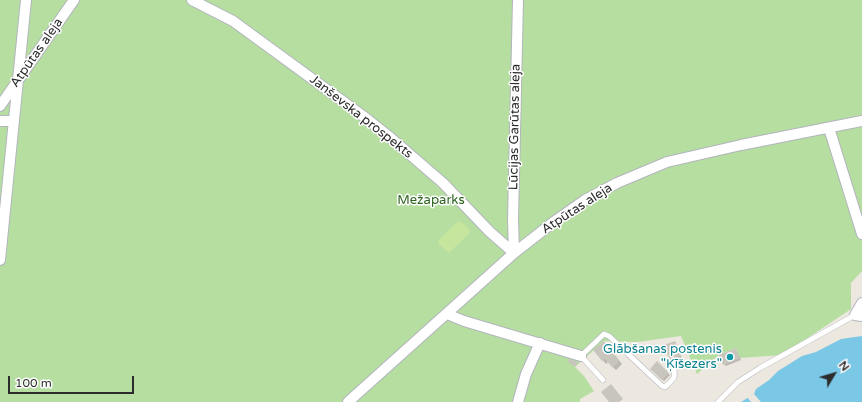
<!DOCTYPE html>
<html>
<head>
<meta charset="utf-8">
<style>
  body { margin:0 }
  #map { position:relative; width:862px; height:402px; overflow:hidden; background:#ece7df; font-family:"Varela Round",sans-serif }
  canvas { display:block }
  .north { position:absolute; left:814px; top:354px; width:40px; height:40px; -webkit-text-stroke:3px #fff; paint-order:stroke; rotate:52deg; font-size:11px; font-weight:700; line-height:16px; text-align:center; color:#2c2c2c }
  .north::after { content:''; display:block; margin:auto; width:14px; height:18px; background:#2c2c2c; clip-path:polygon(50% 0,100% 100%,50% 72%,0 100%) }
  .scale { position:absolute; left:8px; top:376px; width:126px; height:18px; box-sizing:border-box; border:2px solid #2c2c2c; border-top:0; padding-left:5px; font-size:12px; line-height:14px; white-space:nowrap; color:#2c2c2c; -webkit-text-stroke:3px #fff; paint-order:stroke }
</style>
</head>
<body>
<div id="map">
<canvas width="862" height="402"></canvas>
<div class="north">N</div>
<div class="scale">100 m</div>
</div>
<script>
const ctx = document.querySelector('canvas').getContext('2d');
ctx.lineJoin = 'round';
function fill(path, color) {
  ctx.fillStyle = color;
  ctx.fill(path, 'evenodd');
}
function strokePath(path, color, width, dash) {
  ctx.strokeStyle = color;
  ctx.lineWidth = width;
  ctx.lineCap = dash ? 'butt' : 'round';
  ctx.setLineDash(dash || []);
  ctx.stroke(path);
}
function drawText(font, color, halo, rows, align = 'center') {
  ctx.font = font + ' "Varela Round",sans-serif';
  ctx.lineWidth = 3;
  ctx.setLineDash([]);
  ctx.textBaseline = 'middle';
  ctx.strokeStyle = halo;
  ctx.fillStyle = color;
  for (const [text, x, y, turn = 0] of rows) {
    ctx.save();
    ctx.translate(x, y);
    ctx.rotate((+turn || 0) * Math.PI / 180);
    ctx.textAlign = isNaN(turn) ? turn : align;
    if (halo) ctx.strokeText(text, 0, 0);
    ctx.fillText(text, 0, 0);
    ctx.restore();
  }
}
fill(new Path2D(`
  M0,0H862V271L851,283V309L782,355L740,358L736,348L719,355L697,374L681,336L637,342L604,341L575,367L584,376L594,391L580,399V402H0Z`), '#b5dea0');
fill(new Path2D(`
  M458,221L461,222L470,230L469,234L449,253L439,244L438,241Z`), '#c6e59d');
fill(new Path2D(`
  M862,336V402H741L754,394L756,389L769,380L778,371L802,356L816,352L841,339Z`), '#7bc8e6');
fill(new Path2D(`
  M754,394L761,402H751L747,397Z`), '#ece7df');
fill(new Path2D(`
  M675,342L682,358L672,362L670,360Z
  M607,345L622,364L616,370L608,362L606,364L594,350Z
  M736,349L741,360L726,366L724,364Z
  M657,363L670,375L664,381L651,369Z`), '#0003');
fill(new Path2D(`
  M604,341L619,361L613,368L605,359L602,361L593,350Z
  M675,341L681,356L670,360L664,345Z
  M736,348L740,358L723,365L719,355Z
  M569,359L578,362L575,367L567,361Z
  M657,361L669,373L662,380L650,369Z
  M611,384L623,399L619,402H609L601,392Z`), '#c8c5bd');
const lane = new Path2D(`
  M603,380L581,356L604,334L609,336L662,386L665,387C675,378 676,378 673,364
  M718,402L738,382L760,368L855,315`);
const street = new Path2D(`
  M192,0L233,21L363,116L392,139L443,183L490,232L514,253
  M0,106L74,0
  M0,121H13
  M829,128L862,234
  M514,253L513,219L518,0
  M0,260L26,0
  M862,303L855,315L862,316
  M447,314L464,321L581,356
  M348,402L514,253L555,221L585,200L617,183L667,162L741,145L862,121
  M518,402L526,374L540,343`);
strokePath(lane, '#b3b5be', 6);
strokePath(street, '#b3b5be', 12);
strokePath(lane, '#fff', 5);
strokePath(street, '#fff', 10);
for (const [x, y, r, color] of [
  [730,357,4,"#0f9aa8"]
]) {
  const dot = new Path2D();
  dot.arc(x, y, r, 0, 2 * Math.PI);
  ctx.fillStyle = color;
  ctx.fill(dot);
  strokePath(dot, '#fff', 1.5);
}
drawText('13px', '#2c2c2c', '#fff', [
  ["Atpūtas aleja",37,53,-55],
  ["Janševska prospekts",361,117,38],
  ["Lūcijas Garūtas aleja",515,127,-89],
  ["Atpūtas aleja",577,209,-33]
]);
drawText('13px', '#2e6420', '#fff', [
  ["Mežaparks",431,201]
]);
drawText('13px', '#0d838f', '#fff', [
  ["Glābšanas postenis",722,350],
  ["\"Ķīšezers\"",722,365]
], 'right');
</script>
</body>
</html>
